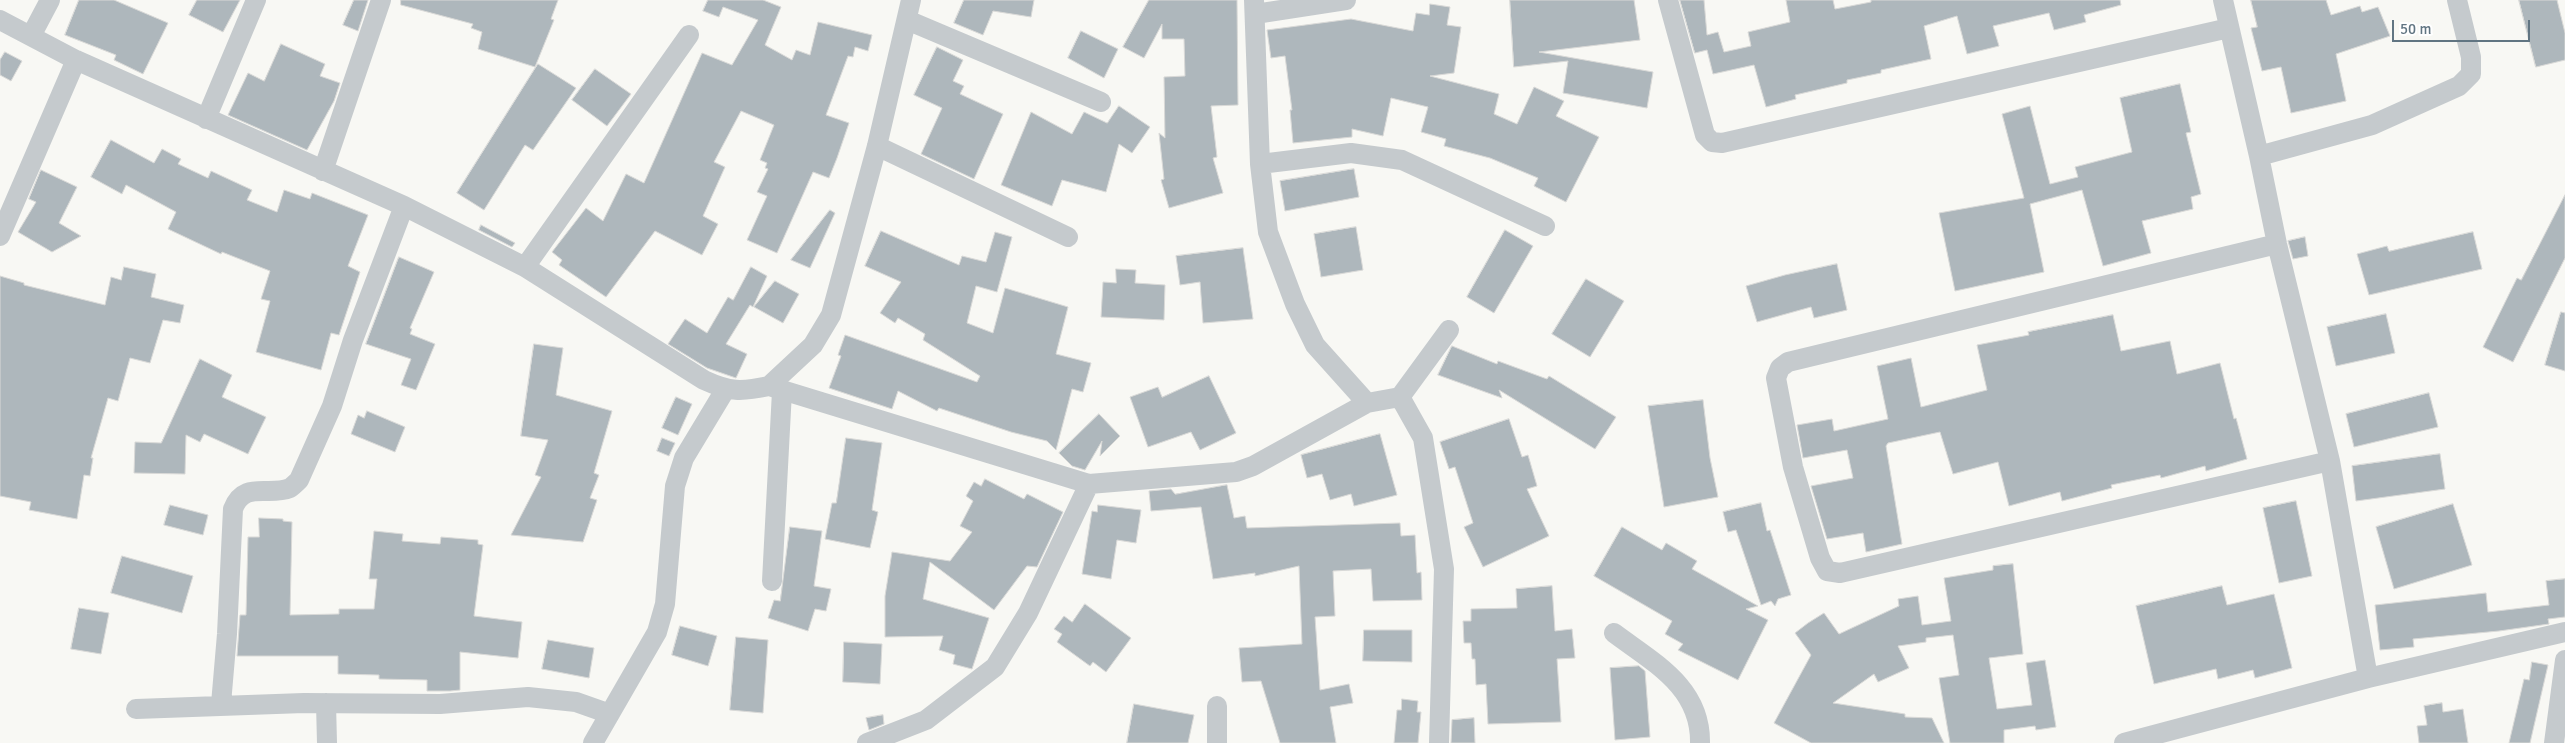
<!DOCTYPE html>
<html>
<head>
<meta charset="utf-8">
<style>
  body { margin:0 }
  #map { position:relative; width:2565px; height:743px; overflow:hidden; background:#f8f8f4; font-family:Signika,sans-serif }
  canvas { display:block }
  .scale { position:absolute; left:2392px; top:20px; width:138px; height:22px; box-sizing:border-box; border:2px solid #617582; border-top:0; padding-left:6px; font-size:15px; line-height:18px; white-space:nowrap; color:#617582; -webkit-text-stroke:4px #fff; paint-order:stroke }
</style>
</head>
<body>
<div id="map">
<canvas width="2565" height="743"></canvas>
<div class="scale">50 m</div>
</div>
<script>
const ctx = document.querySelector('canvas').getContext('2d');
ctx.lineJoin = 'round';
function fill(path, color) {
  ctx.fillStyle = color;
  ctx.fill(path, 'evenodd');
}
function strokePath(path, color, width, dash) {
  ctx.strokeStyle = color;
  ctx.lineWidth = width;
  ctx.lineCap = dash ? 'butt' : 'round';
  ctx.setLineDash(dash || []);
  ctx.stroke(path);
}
const building = new Path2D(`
  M79,0H114L168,23L143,74L114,60L116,55L65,35Z
  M197,0H240L223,32L189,15Z
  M354,0H368L358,31L343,25Z
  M401,0H558L551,19L554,20L535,67L478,49L482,32L471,28L473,24L401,5Z
  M708,0H763L781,7L765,45L792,60L796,50L810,55L818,22L872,35L868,51L855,47L853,57L848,56L826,115L849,123L837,158L829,178L813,172L777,253L747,240L767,196L757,192L768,169L765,168L767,163L760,160L774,125L741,111L714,162L725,167L703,216L718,224L702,255L655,231L606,297L559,265L562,260L552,252L586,208L603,221L626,174L644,183L702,53L732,65L758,20L723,7L719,17L703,11Z
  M964,0H1034L1031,17L993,11L983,35L954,23Z
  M1149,0H1237L1238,105L1211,106L1217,157L1213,158L1223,193L1169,208L1161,180L1164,179L1159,133L1165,138L1164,77L1185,76L1184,39H1162V24L1144,58L1123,47Z
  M1510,0H1634L1640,40L1539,52L1653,72L1647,108L1563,93L1568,61L1514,67Z
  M1680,0H1704L1707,35L1718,32L1724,52L1751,46L1748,32L1790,22L1786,0H1833L1835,9L1871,2V0H2120L2121,5L2084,15L2086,22L2054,30L2049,13L1993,26L1999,46L1967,54L1957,16L1924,26L1931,59L1881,70V73L1847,80V83L1795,95L1796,99L1766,107L1754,65L1713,74L1707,50L1695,53Z
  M2251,0H2326L2331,15L2360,6L2362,12L2378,7L2390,36L2336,54L2346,101L2291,113L2281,67L2262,71L2251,28L2257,27Z
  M2519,0H2557L2565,33V60L2536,67Z
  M1430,4L1450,7L1447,25L1461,27L1454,73L1430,76L1499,94L1494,114L1517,124L1534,87L1564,101L1556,116L1599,137L1566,202L1534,186L1538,178L1490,158L1444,146L1446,139L1421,132L1428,107L1391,98L1383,136L1352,129V137L1293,143L1290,110H1292L1285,56L1271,58L1267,30L1351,19L1413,31L1416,13L1429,15Z
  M1081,31L1118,49L1104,78L1068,58Z
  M281,44L325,64L320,76L340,83L334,101L307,150L228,115L248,73L264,81Z
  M937,47L963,60L953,81L964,86L960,94L1003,114L974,179L921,154L942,108L914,95Z
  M5,52L22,61L11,81L0,75V60Z
  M538,64L576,88L533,150L525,145L484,210L457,193Z
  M595,69L631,94L607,126L572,100Z
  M2180,84L2191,132L2186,133L2201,194L2191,197L2193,209L2142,221L2151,253L2103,266L2082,190L2030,204L2044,272L1955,291L1939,213L2024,198L2002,114L2030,106L2050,184L2078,177L2075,167L2132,152L2120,98Z
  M1119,106L1150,127L1132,153L1119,144L1106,192L1062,180L1052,206L1001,185L1031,112L1072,134L1084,112L1107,123Z
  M111,140L154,163L162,149L181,159L178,164L208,178L211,171L252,190L247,200L277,212L284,190L310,199L312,193L368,215L348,266L360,272L339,335L331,333L321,370L256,352L270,301L261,299L270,271L222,252L221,254L168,229L176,212L126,185L122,194L91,177Z
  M1354,169L1359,197L1285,211L1280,181Z
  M41,170L77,187L59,223L81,236L52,252L18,232L36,202L29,199Z
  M2565,195V258L2513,362L2483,347L2517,278L2521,280Z
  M830,210L835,213L810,268L791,260Z
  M481,225L515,243L512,247L479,230Z
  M1356,227L1363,270L1321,277L1314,234Z
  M1505,230L1533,246L1494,313L1467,297Z
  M881,231L959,265L962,256L986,262L995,232L1012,237L997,292L976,286L967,323L993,333L1005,288L1068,307L1056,354L1091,363L1083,392L1072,389L1056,450L1047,441L1011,432L939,408L937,411L898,391L892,409L829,388L841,356L838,355L845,335L977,382L980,376L923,340L925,334L898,318L895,323L880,313L901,282L865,266Z
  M2473,232L2482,269L2369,295L2357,254L2387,246L2389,251Z
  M2305,237L2308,256L2293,259L2288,241Z
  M1243,248L1253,319L1203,323L1200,282L1180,285L1176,256Z
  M399,257L434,272L410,328L412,329L410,334L435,344L416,390L401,385L411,359L366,344Z
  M1837,264L1847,310L1814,318L1811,307L1757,322L1746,286L1785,275Z
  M124,267L156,274L151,297L184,305L180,323L163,320L150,363L130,358L118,401L108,398L91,458H93L90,476L84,475L77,519L29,510L31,502L0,496V276L24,283V285L105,305L111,277L121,280Z
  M751,267L767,276L753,307L750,305L726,344L747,354L736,378L707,368L668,344L685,319L707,333L728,297L733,300Z
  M1116,269L1136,270L1135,283L1165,285L1164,320L1101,317L1103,282L1116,283Z
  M1586,279L1624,301L1590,357L1552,334Z
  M775,281L799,294L783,323L754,307Z
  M2561,312L2565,313V371L2545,365Z
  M2386,314L2395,353L2336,366L2327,327Z
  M2113,315L2121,351L2170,341L2177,374L2220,363L2234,419L2236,418L2247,459L2206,471L2205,466L2161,478L2160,475L2111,485L2112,488L2062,501L2060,492L2009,506L1998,462L1953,474L1940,432L1888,443L1886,446L1902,544L1866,552L1863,533L1827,539L1811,486L1853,478L1847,450L1803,458L1797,425L1832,419L1834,431L1888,419L1877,366L1911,358L1921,407L1987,390L1977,345L2029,335L2028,332Z
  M534,344L563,348L556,395L612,411L594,473L599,475L590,498L597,500L583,542L511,535L541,477L535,475L548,440L521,436Z
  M1452,346L1497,364L1498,361L1547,379L1549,376L1616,417L1595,449L1499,390L1502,398L1438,375Z
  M200,359L232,375L222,397L266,417L248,454L204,434L200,442L186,435L185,474L134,473L135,442L161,443Z
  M1209,376L1236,433L1200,450L1191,432L1148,447L1130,397L1158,387L1162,397Z
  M2429,393L2438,427L2354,447L2346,414Z
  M676,397L692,404L678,435L662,428Z
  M1703,400L1710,458L1718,497L1664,507L1648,406Z
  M367,411L405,427L395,452L351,434L358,415L364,418Z
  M1099,414L1120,436L1100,456L1102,441L1085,470L1072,466L1059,453Z
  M1509,419L1522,457L1528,455L1537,486L1527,489L1549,536L1483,567L1464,527L1473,523L1455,467L1449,469L1440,442Z
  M1380,434L1397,495L1354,506L1351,494L1330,500L1322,474L1307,478L1301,455Z
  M662,438L675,443L669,456L657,451Z
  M846,438L882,443L872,510L878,512L870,548L825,539L832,503H836Z
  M2440,454L2445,489L2356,501L2352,466Z
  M985,479L1024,499L1027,494L1063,512L1037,567L1027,566L994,610L930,562L923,599L989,618L972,669L953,664L955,655L939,650L943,636L885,637V596L892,552L950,561L972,532L960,526L973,501L966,496L974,482L981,486Z
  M1227,485L1234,518L1245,516L1247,528L1400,523L1401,536L1415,535L1417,573L1421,572L1422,600L1373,601L1371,569L1333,571L1335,616L1315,617L1320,690L1349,684L1353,703L1330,707L1336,743H1280L1261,681L1242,682L1239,648L1302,644L1299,566L1255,576V573L1213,579L1201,507L1151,511L1149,491L1171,489L1175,494Z
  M2296,501L2312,576L2279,583L2263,508Z
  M1761,503L1767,531L1770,530L1791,595L1778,599L1775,606L1771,601L1761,605L1736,530L1728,532L1723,512Z
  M2453,504L2472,565L2394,589L2376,527Z
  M170,505L208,515L203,535L164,525Z
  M1098,505L1141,510L1136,543L1117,540L1111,579L1082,574L1092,511L1097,512Z
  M259,518L283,519V521L292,522L290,615L339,614V609H374L377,579H369L374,531L403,534L402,541L440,544L441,537L478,540V544L483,545L474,616L522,622L518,658L460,652V690L450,691H427V680L379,679V675L338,674V656H237L240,615H246L248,537H259Z
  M790,527L822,531L814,586L831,589L826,611L815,609L808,631L768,618L774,600L780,601Z
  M1622,527L1662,550L1666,543L1697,561L1692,569L1758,606L1746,609L1768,620L1738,680L1678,650L1683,644L1665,634L1672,621L1594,576Z
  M122,556L193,576L182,613L111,593Z
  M2013,564L2023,654L1989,658L1997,709L2032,705L2026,663L2045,660L2056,727L2036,730L2035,726L2004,730V743H1950L1939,678L1959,675L1953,635L1926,638V642L1898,646L1909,668L1878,682L1874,674L1833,703L1905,714V717L1932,718L1944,743H1811L1774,723L1811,655L1795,633L1808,623L1824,613L1839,634L1899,606L1898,599L1918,596L1922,625L1951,621L1944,578L1993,570V566Z
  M2565,579V617L2548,619L2549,624L2499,631L2413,639L2414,647L2380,650L2375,605L2486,593L2488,612L2549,605L2546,581Z
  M1552,586L1555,631L1572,629L1575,658L1557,659L1561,722L1488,724L1486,684L1476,685L1475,659H1472L1471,643H1464L1463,621H1471V609L1517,608L1516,589Z
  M2222,586L2227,605L2274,594L2292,668L2255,678L2253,670L2218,679L2216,669L2154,684L2136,606Z
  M1085,604L1131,638L1106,672L1093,662L1090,666L1057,642L1062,634L1054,629L1064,616L1072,622Z
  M79,608L109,613L101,654L71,649Z
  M680,626L717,636L708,666L672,655Z
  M1364,630H1412V662L1363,661Z
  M736,637L768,640L763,713L730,710Z
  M548,640L594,648L589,678L542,669Z
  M844,642L882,644L880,684L843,682Z
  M2532,662L2548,665L2530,743H2509L2524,679L2529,680Z
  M1639,666L1645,671L1650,737L1615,740L1610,668Z
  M1402,699L1418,701L1417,712H1421L1418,743H1394L1397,710H1401Z
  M2442,703L2443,712L2463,709L2468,743H2419L2417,726L2427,725L2424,706Z
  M1134,704L1194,715L1188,743H1127Z
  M883,715L884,724L869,730L866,718Z
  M1474,718L1475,743H1451L1452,720Z`);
fill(building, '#aeb7bc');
strokePath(building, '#d9d9d7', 1);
strokePath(new Path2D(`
  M1254,0L1260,164L1268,232L1295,304L1315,345L1367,403
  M1668,0L1705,135L1712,142L1722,143L2229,28
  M2223,0L2259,156L2277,244L2330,461L2368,678
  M1255,14L1346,0
  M0,20L76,60L404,206L525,267L704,380C730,392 741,392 769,386L1089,484L1236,472L1253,466L1367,403L1400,397L1449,330
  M907,20L1101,102
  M31,36L50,0
  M206,119L256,0
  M877,146L1068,237
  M2259,156L2372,125L2459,86L2471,74V57L2457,0
  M1260,164L1351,153L1402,160L1545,226
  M323,171L381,0
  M0,236L76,60
  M2277,244L1788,362L1780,368L1776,378L1793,467L1820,558L1827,571L1840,573L2330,461
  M525,267L689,35
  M769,386L813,345L831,315L877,146L911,0
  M1400,397L1423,438L1444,569L1439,743
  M772,581L782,391
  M1614,633C1654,663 1701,687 1700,743
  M326,703L327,743
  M221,704L227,634L233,509C244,480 268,497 290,488C293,486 297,482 299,480L332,406L353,340L404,206
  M136,709L304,703L440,704L528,697L576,702L610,714
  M593,743L657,632L665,604L675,486L684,458L725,390
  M867,743L926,720L995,667L1028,613L1089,484
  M1217,743V706
  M2124,743L2368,678L2565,632
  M2554,743L2565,660`), '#c5cacd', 20);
</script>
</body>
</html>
